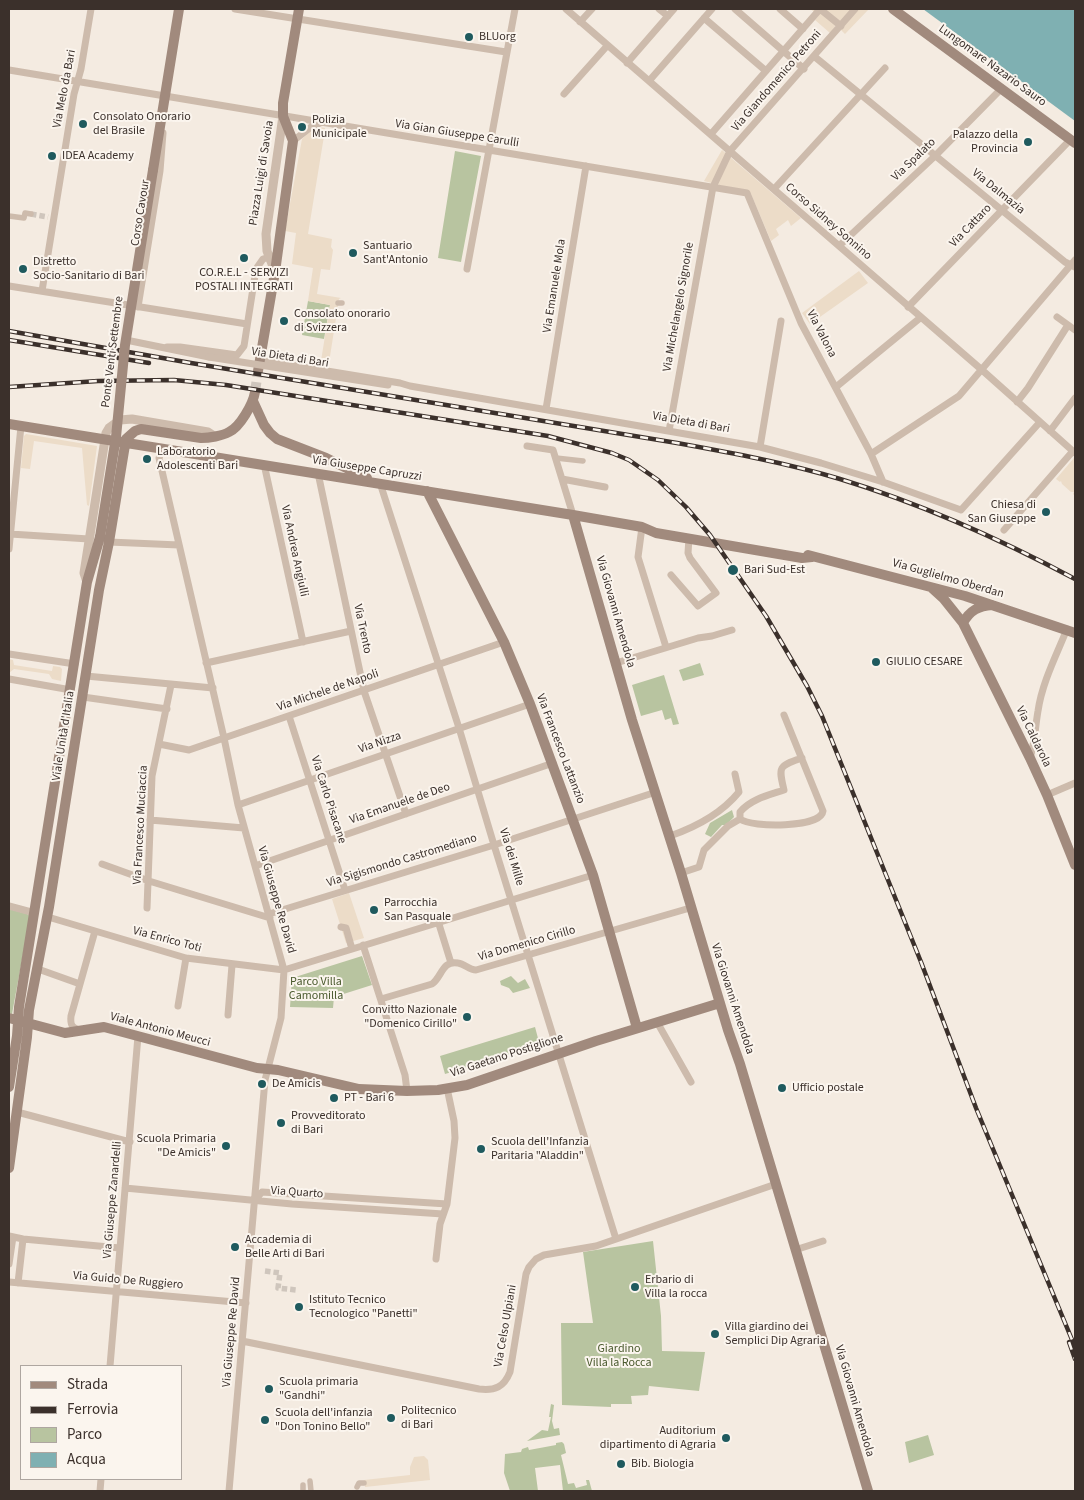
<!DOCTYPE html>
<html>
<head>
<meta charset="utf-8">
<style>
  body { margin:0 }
  #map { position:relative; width:1084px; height:1500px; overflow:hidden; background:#f4ebe1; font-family:"Source Sans 3",sans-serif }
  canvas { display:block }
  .frame { position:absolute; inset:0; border:10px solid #3b302b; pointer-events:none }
  .legend { position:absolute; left:20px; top:1365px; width:162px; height:115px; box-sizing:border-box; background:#fbf5ee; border:1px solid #aea6a0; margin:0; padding:6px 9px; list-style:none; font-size:15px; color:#3b302b }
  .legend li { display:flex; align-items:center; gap:10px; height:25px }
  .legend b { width:25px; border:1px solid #aea6a0 }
</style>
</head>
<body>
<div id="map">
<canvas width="1084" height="1500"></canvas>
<div class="frame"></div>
<ul class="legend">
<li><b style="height:6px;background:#a18a7d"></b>Strada</li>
<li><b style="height:6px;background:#3b302b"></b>Ferrovia</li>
<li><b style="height:14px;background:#b8c4a0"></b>Parco</li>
<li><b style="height:14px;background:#7fb0b2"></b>Acqua</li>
</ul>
</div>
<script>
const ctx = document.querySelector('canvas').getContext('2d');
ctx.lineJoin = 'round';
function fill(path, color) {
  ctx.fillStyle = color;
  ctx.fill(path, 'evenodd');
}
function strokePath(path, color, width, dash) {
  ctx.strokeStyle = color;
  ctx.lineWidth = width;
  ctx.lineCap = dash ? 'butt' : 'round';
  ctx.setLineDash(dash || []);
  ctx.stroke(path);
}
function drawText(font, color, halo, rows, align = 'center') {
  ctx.font = font + ' "Source Sans 3",sans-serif';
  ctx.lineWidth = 4;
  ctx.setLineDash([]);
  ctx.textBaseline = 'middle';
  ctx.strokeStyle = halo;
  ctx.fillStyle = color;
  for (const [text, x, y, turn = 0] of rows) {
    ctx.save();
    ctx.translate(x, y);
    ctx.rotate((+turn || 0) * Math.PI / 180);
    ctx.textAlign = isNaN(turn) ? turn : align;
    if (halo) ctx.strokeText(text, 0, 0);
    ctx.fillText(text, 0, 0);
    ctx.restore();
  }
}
fill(new Path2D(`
  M455,151L481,156L461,262L438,258Z
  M308,301L330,305L324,339L302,335Z
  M700,663L704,675L683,681L679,670Z
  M664,675L679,724L673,725L671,718L665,720L662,710L641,716L632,685Z
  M732,810L734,817L726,825H722L711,837L705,834L710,823Z
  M9,909L27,914L30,916L12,1014L9,1013Z
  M362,956L372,985L334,997L333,1008L290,1007L292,978Z
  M511,976L518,983L525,979L530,988L513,993L509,988L501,985L500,981Z
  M535,1027L539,1042L514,1050L515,1053L445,1074L440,1056Z
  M653,1241L661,1316L662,1351L705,1352L699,1391L649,1386L648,1395L631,1396L632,1404H611V1407L562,1405L561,1323H593L583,1252Z
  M551,1404L554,1405L552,1421L554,1429L559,1428L560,1435L527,1441L542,1430L548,1431L551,1417H549Z
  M928,1435L934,1455L909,1463L905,1442Z
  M562,1442L564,1444L566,1453L561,1455L568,1484L574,1483L576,1488L587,1485L586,1480H589L592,1491H563L560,1465L535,1468L538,1491H510L504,1473L505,1454L521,1452L522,1449L528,1447L529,1450L556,1445V1443Z`), '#b8c4a0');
fill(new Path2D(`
  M811,9H869L845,34L836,25L830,33L815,20L818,16Z
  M319,127L325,128V130L308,234L332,239L331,247L333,250L330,270L321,269L317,294L341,298L339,299L328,369L320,367L330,305L308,301L313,268L292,264L296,233L285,231L302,139L313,129Z
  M722,150L737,163L801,218L791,226L788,220L776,229L779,235L771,241L751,194L704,181Z
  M859,271L868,283L810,324L802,313Z
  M26,434L97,446L89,506L87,505L82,448L34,441L30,469L21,468L24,436Z
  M1074,458L1075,459V496L1073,494L1074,492H1071L1062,484L1061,481L1060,482L1056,479Z
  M9,659L13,660L14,665L52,671L53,666L60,667L62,669L61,681L52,679L49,674L14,669L9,673Z
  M349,893L364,938L346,943L332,899Z
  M424,1456L428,1460L430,1480L365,1487L364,1480L410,1475V1467L414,1457Z`), '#ecdcc8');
fill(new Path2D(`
  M923,9H1075V121Z`), '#7fb0b2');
strokePath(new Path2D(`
  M31,214L48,217
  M265,1271L280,1273L278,1288L296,1290`), '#cfc6bd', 5.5, [5.5, 3]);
strokePath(new Path2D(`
  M255,392L258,371`), '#cfc6bd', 10, [10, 5]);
strokePath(new Path2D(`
  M9,216L24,218L25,213L31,214
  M338,303H342
  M556,458L583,461
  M310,1481L311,1491
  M303,1485V1491
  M357,1487L359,1483H364`), '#cdbbac', 5.5);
strokePath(new Path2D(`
  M235,9L506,52
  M566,9L982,370L1075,453
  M659,9L668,16
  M735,9L804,69
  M780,9L803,29
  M820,9L841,26
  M704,18L766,71
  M580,22L592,9
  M815,57L1065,262L1075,267
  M627,63L674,9
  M9,70L747,193L801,323L871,454L883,482
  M649,81L712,9
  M564,94L607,46
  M711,134L820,9
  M293,141L311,127L320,123
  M774,189L885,68
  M839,246L935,156L1002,88
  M467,269L515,9
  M9,286L247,324
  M42,291L74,94L81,69L91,9
  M138,307L160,171L163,133
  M908,307L1071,139
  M1057,317L1075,330
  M127,336L126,340L209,357
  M167,347H180L237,355L244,346L256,269L263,259L273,256
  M260,360L400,383L410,386L760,447L821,463L883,482L961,510L1040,422
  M836,387L920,318
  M1017,402L1028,388L1068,325
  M546,409L586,166
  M669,431L713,187L730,151L855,9
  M1050,431L1075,398
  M527,446L553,450L573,515
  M760,447L781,321
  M168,450L161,453L159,458L224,738L238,805L284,970L281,1018L265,1080L229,1491
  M871,454L959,396L1075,260
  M264,464L303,642
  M318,473L364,691L406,814
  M562,479L605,487
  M380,483L459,728L494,845L616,1239
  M642,527L638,557L666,647
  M1004,530L1073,451
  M10,534L89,539
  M109,542L179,545
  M9,549L21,426
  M671,575L698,606L716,593L690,558L688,553L689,538
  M9,654L75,664
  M206,663L351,631
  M616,663L698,638L712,636L732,630
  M86,676L213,688
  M9,679L71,690
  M83,697L167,709
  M289,716L345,890
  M159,744L189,750L504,642
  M1030,758C1035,742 1035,728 1038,711C1042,683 1056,656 1067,629
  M1047,795L1075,783
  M238,805L530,704
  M740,819C752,828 821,828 823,811L784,715
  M740,819V812C751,799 769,795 784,790C778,766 779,766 802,758
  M150,820L244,828
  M670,836C696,827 721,814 739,792L735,774
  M102,864L149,881L270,918
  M255,866L553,763
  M681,873L699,867L704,850L728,826L740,819
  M9,906L35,913
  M147,908L152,776L171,685
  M269,914L494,845L656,792
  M48,917L186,958L284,970L593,875
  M438,921L451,963
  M341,927L346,928L352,949
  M363,945L405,1075L407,1091
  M38,969L80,984
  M381,999L432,984C442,977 442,960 458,963C465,964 469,970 476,970L690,908
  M178,1006L186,958
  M228,1015L232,965
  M657,1022L691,1082
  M80,1030C72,1028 70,1025 71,1016L95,931
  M17,1112L130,1142
  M125,1188L292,1204L443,1214
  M255,1200L262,1192L447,1204
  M9,1236L23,1239L120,1248
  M795,1250L823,1241
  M436,1259L440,1224L447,1204L455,1138L454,1121L447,1088
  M9,1264L13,1237
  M9,1282L246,1303
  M18,1283L23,1239
  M242,1341L479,1389C495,1391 504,1387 510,1372L526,1274L529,1267L536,1259L544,1255L596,1246L776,1184
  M110,1366L138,1036
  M100,1491L101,1479`), '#cdbbac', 7);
strokePath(new Path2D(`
  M275,272L267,251L266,234L283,116
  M87,582L84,573L106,433L109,428L120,420L132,419L208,432L214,436`), '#cdbbac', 9);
strokePath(new Path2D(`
  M893,9L1075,143
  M153,170L179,9
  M258,371L275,272L293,141L283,116V103L299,9
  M253,401L264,425L270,433L277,439L326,458L367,478
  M9,424L573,515L642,527L656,533L802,558L812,557
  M427,491L504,642L530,704L593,875L637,1028
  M573,515L632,720L681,873L728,1030L740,1064L868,1491
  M808,555L965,596L1075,633
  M932,588L943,598L963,623L1030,758L1047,795L1075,865
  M963,623C970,610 979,606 992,605
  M9,1018L65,1033L104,1027L257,1068L278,1070L359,1089L407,1091L438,1090L467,1085L596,1041L720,1003
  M9,1087L17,1036L19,1007L87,582L100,537
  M9,1168L27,1037L29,1010L49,907L99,590L109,542L126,439L135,431L141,429L201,438C209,438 222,436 229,432C240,427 253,404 255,392`), '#a18a7d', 10);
const rail = new Path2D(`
  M9,331L191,363L677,443C732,453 787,463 840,479C922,504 1000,539 1075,579
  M9,340L149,363
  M9,387L98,381L174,380L226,385L548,436L612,453L629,460L658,480L686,507L710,535L766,616L807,686L822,716L921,962L976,1108L1075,1347
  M1069,1342L1075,1359`);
strokePath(rail, '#3b302b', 4.5);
strokePath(rail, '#fbf5ee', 2.5, [8]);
strokePath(new Path2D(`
  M209,357L388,385`), '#cdbbac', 7);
strokePath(new Path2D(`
  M100,537L116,437L125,345L153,170`), '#a18a7d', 10);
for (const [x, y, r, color] of [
  [469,37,5,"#1f5a5e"],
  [83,124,5,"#1f5a5e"],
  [302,127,5,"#1f5a5e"],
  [1028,142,5,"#1f5a5e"],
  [52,156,5,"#1f5a5e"],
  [353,253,5,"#1f5a5e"],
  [244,258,5,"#1f5a5e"],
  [23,269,5,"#1f5a5e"],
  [284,321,5,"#1f5a5e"],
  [147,459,5,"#1f5a5e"],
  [1046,512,5,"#1f5a5e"],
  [733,570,6,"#1f5a5e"],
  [876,662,5,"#1f5a5e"],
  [374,910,5,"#1f5a5e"],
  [467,1017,5,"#1f5a5e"],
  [262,1084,5,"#1f5a5e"],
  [782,1088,5,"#1f5a5e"],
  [334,1098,5,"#1f5a5e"],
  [281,1123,5,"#1f5a5e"],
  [226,1146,5,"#1f5a5e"],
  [481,1149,5,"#1f5a5e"],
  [235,1247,5,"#1f5a5e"],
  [635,1287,5,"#1f5a5e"],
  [299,1307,5,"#1f5a5e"],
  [715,1334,5,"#1f5a5e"],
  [269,1389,5,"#1f5a5e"],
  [391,1418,5,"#1f5a5e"],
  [265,1420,5,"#1f5a5e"],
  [726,1438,5,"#1f5a5e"],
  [621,1464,5,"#1f5a5e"]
]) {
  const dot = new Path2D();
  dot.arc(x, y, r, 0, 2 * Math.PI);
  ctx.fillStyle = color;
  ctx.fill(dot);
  strokePath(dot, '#fbf5ee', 2);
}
drawText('12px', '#3b302b', '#fbf5ee', [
  ["BLUorg",479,37],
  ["Consolato Onorario",93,117],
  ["del Brasile",93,131],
  ["Polizia",312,120],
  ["Municipale",312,134],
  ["Palazzo della",1018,135,"right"],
  ["Provincia",1018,149,"right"],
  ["IDEA Academy",62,156],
  ["Santuario",363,246],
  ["Sant'Antonio",363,260],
  ["Distretto",33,262],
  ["Socio-Sanitario di Bari",33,276],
  ["CO.R.E.L - SERVIZI",244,273,"center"],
  ["POSTALI INTEGRATI",244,287,"center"],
  ["Consolato onorario",294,314],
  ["di Svizzera",294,328],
  ["Laboratorio",157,452],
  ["Adolescenti Bari",157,466],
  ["Chiesa di",1036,505,"right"],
  ["San Giuseppe",1036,519,"right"],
  ["Bari Sud-Est",744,570],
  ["GIULIO CESARE",886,662],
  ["Parrocchia",384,903],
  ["San Pasquale",384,917],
  ["Convitto Nazionale",457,1010,"right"],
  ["\"Domenico Cirillo\"",457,1024,"right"],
  ["De Amicis",272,1084],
  ["Ufficio postale",792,1088],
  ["PT - Bari 6",344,1098],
  ["Provveditorato",291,1116],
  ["di Bari",291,1130],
  ["Scuola Primaria",216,1139,"right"],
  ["\"De Amicis\"",216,1153,"right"],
  ["Scuola dell'Infanzia",491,1142],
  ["Paritaria \"Aladdin\"",491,1156],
  ["Accademia di",245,1240],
  ["Belle Arti di Bari",245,1254],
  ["Erbario di",645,1280],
  ["Villa la rocca",645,1294],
  ["Istituto Tecnico",309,1300],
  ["Tecnologico \"Panetti\"",309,1314],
  ["Villa giardino dei",725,1327],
  ["Semplici Dip Agraria",725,1341],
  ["Scuola primaria",279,1382],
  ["\"Gandhi\"",279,1396],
  ["Politecnico",401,1411],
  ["di Bari",401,1425],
  ["Scuola dell'infanzia",275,1413],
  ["\"Don Tonino Bello\"",275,1427],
  ["Auditorium",716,1431,"right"],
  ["dipartimento di Agraria",716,1445,"right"],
  ["Bib. Biologia",631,1464]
], 'left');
drawText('12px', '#3b302b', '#fbf5ee', [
  ["Lungomare Nazario Sauro",992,66,36],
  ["Via Giandomenico Petroni",777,81,-49],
  ["Via Melo da Bari",65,89,-79],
  ["Via Gian Giuseppe Carulli",457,134,9],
  ["Via Spalato",914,160,-44],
  ["Piazza Luigi di Savoia",262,173,-81],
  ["Via Dalmazia",998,192,39],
  ["Corso Cavour",141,213,-81],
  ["Corso Sidney Sonnino",828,222,41],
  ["Via Cattaro",971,226,-46],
  ["Via Emanuele Mola",555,286,-81],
  ["Via Michelangelo Signorile",679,307,-80],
  ["Via Valona",821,334,63],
  ["Ponte Venti Settembre",113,352,-83],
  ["Via Dieta di Bari",290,358,9],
  ["Via Dieta di Bari",691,423,10],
  ["Via Giuseppe Capruzzi",367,469,9],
  ["Via Andrea Angiulli",294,551,78],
  ["Via Guglielmo Oberdan",948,579,16],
  ["Via Giovanni Amendola",615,612,74],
  ["Via Trento",362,629,78],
  ["Via Michele de Napoli",328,691,-19],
  ["Viale Unità d'Italia",64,736,-81],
  ["Via Caldarola",1033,737,64],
  ["Via Nizza",380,743,-19],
  ["Via Francesco Lattanzio",560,749,69],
  ["Via Carlo Pisacane",328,800,72],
  ["Via Emanuele de Deo",400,804,-19],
  ["Via Francesco Muciaccia",141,825,-87],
  ["Via dei Mille",511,857,73],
  ["Via Sigismondo Castromediano",402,861,-17],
  ["Via Giuseppe Re David",276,900,74],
  ["Via Enrico Toti",167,940,15],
  ["Via Domenico Cirillo",527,944,-16],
  ["Via Giovanni Amendola",732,999,72],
  ["Viale Antonio Meucci",160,1030,15],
  ["Via Gaetano Postiglione",507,1056,-18],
  ["Via Quarto",297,1193,4],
  ["Via Giuseppe Zanardelli",113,1200,-85],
  ["Via Guido De Ruggiero",128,1281,5],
  ["Via Celso Ulpiani",506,1326,-80],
  ["Via Giuseppe Re David",232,1332,-85],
  ["Via Giovanni Amendola",854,1401,74]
]);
drawText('12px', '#4a5a2e', '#fbf5ee', [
  ["Parco Villa",316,982],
  ["Camomilla",316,996],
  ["Giardino",619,1349],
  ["Villa la Rocca",619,1363]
]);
</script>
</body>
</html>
